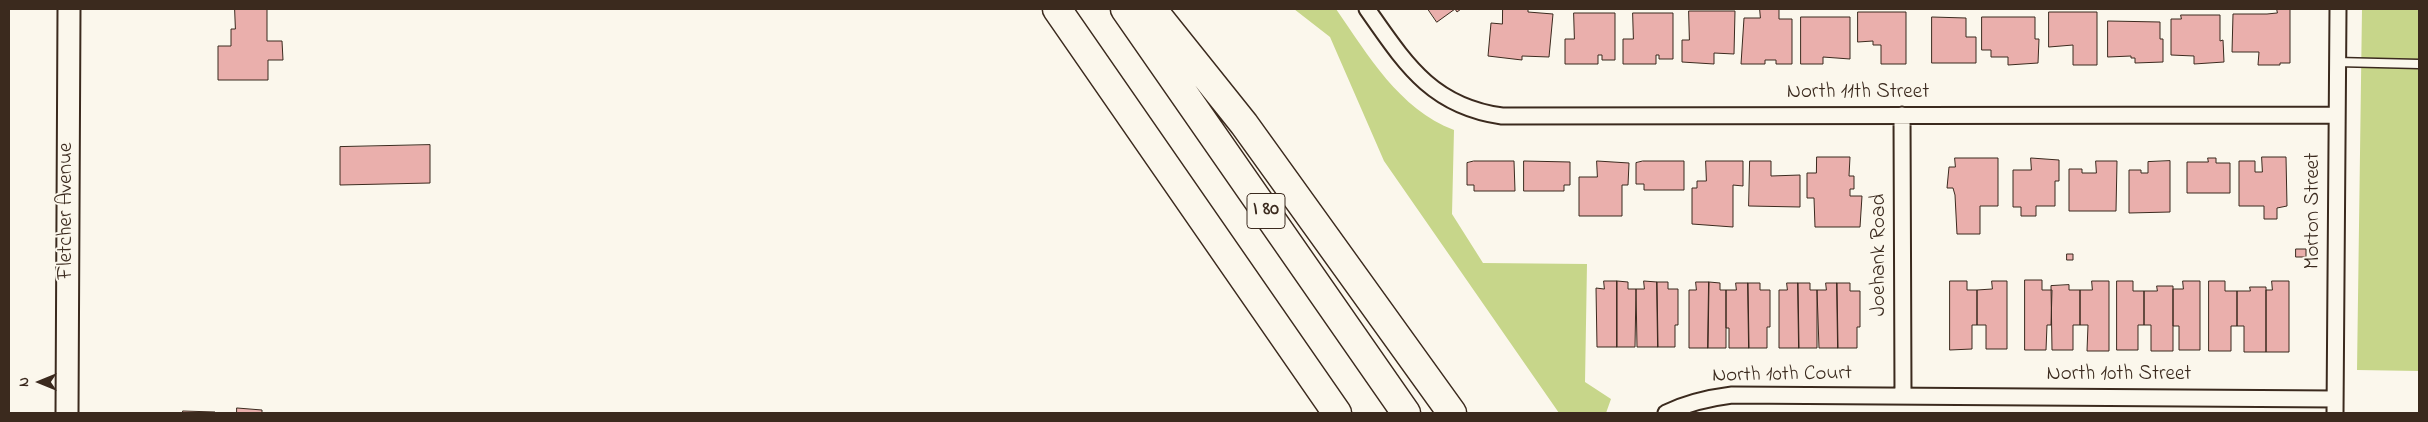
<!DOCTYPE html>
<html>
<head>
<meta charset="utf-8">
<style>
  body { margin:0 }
  #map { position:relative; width:2428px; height:422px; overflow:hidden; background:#fbf7ec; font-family:"Indie Flower",sans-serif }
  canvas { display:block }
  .frame { position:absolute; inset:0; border:10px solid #3b2a1e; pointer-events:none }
  .north { position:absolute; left:15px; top:357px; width:50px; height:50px; -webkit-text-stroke:4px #fbf7ec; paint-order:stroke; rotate:270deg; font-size:14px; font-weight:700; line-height:20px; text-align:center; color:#3b2a1e }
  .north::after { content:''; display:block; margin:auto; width:18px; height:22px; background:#3b2a1e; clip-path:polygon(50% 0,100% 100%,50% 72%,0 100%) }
</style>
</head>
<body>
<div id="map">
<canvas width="2428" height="422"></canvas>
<div class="frame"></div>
<div class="north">N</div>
</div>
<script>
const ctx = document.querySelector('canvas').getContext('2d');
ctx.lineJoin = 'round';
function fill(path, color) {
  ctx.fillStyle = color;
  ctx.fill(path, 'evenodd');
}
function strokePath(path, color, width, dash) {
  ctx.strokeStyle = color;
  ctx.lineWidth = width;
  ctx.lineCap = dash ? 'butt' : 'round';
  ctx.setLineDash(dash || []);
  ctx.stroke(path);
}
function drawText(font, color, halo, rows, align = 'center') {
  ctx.font = font + ' "Indie Flower",sans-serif';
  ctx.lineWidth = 4;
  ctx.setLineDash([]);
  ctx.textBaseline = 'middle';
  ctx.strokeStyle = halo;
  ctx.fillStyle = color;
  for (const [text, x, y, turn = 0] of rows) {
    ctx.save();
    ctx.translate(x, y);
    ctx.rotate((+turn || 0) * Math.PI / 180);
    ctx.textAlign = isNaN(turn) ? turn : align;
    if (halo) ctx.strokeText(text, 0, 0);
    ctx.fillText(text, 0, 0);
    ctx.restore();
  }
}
fill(new Path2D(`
  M1294,9H1336C1368,55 1399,109 1454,130L1452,214L1483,263L1587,264L1585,382L1611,399L1606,413H1559L1384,161L1330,37Z
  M2362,9H2419V371L2357,370Z`), '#c7d68a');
const building = new Path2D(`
  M235,9H267V41H282L283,60H268V80H218V46H231V29H235Z
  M1428,9H1461L1457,12L1455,9L1437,22Z
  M1503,9H1528V12L1553,14L1549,57L1522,56V60L1488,56L1491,23L1502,24Z
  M1760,9H1779V19H1792V64H1776V60H1765V64H1741L1744,18H1760Z
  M2277,9H2290V63H2280V65H2258L2259,52H2232L2233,14H2267L2277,13Z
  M1689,11H1735L1734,54L1714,53V64L1682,62V40H1689Z
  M1858,12H1906V64H1881V45H1873V41L1858,42Z
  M2049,12H2097V65H2073V45L2049,47Z
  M1574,13H1615V60H1602V55H1598V64H1565V39H1574Z
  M1633,13H1673V59H1659V55H1656V64H1623V39H1633Z
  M2181,15H2220V41L2223,40L2224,62L2194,64V56L2171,55V19H2181Z
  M1801,17H1850V59L1823,57V64H1801Z
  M1932,17L1966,18V37H1976V63H1932Z
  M1982,17H2035V39H2039L2038,63L2008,65V57H1991V50H1982Z
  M2108,21L2160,22V39H2163V62L2135,63V58H2131V56L2108,57Z
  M430,145V183L340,185V147Z
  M1817,157H1850L1849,176H1854V189H1850V196H1862L1860,227H1815L1814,198H1807V173H1816Z
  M2262,157H2286L2287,206L2277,208V219H2264V206H2239V161H2255V172H2262Z
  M1955,158H1998V206H1980V234H1957L1955,195L1953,188H1947L1949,167H1955Z
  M2031,158L2059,160V181H2055V206H2036V216H2021V207H2013V170H2031Z
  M2208,158H2216V163H2230V193H2187V162H2208Z
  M1474,161H1514L1515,191H1474V185H1467V163Z
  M1524,161L1570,162V185H1564V191H1524Z
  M1597,161L1629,163L1628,185H1622V216H1579V177H1597Z
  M1643,161H1684V190H1644V184H1636V163Z
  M1706,161H1743V186L1733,185V227L1692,224V188H1697V181H1706Z
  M1750,161H1771V176L1800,175V207L1749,206Z
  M2096,161H2117L2116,211H2069V169H2082V173H2096Z
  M2170,161V212L2129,213V170H2141V173H2148V162Z
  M2296,249H2306V257H2296Z
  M2067,254H2073V260H2067Z
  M2025,280H2042V290H2052L2051,325H2047L2046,350H2025Z
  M1604,281H1617V347H1597L1596,288L1604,289Z
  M1617,281L1628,282V289H1636L1635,347H1617Z
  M1644,281L1657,282L1658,347H1637L1636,289H1644Z
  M1950,281H1967V290H1977V325H1972V349L1950,350Z
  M1992,281H2007V349H1986V325H1977V290L1992,289Z
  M2092,281H2109V351H2087L2088,325H2080V290H2092Z
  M2117,281H2133V291H2144V325H2138V350H2117Z
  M2183,281H2200V350H2179V326H2173V289H2183Z
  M2209,281H2225V291H2237V326H2231V351H2209Z
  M2272,281H2289V352H2266V290H2272Z
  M1657,282H1668V289H1678V325H1675V347H1658Z
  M1696,282H1709L1708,348H1689V290H1696Z
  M1709,282L1720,283V290H1726V348H1708Z
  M1736,283H1748L1749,348H1729V328H1726V290H1736Z
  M1748,283H1760V290H1770V327H1767V348H1749Z
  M1787,283H1798L1799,348H1779V290H1787Z
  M1798,283H1810V290H1817V348H1799Z
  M1826,283H1837L1838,348H1819L1817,290H1826Z
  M1837,283H1850V291H1860V327H1857V348H1838Z
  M2069,285V290H2080V325H2073V350H2052L2051,286Z
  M2157,286H2173V351H2151V325H2144V291H2157Z
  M2250,287H2266V352H2244V326H2237V291H2250Z
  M237,408L262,410V413H237Z
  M183,411L215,412V413H183Z`);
fill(building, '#eaafac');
strokePath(building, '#3b2a1e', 1);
const lane = new Path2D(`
  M2337,62L2419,64`);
const street = new Path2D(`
  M1367,9C1405,63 1431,106 1502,116L2337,115
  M1902,115L1903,395
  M1666,413C1687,403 1708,398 1732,395L2335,399
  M2335,413L2338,9`);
const secondary = new Path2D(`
  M67,413L69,9`);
const highway = new Path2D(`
  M1057,9L1337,413
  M1125,9L1406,413
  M1152,9L1244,124L1452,413`);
strokePath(lane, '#3b2a1e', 11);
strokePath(street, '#3b2a1e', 19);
strokePath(secondary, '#3b2a1e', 25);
strokePath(highway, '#3b2a1e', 31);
strokePath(lane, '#fbf7ec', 8);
strokePath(street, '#fbf7ec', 15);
strokePath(secondary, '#fbf7ec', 21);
strokePath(highway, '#fbf7ec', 28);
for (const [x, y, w] of [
  [1266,211,38]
]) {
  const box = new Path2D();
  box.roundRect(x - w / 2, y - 17.5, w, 35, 4);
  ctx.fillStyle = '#fbf7ec';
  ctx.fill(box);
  strokePath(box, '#3b2a1e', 1);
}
drawText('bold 20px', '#3b2a1e', null, [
  ["I 80",1266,211]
]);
drawText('21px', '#3b2a1e', '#fbf7ec', [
  ["North 11th Street",1858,94],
  ["Fletcher Avenue",68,211,-90],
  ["Morton Street",2315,211,-90],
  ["Joehank Road",1881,255,-90],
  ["North 10th Court",1782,376,-1],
  ["North 10th Street",2119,376]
]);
</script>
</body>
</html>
